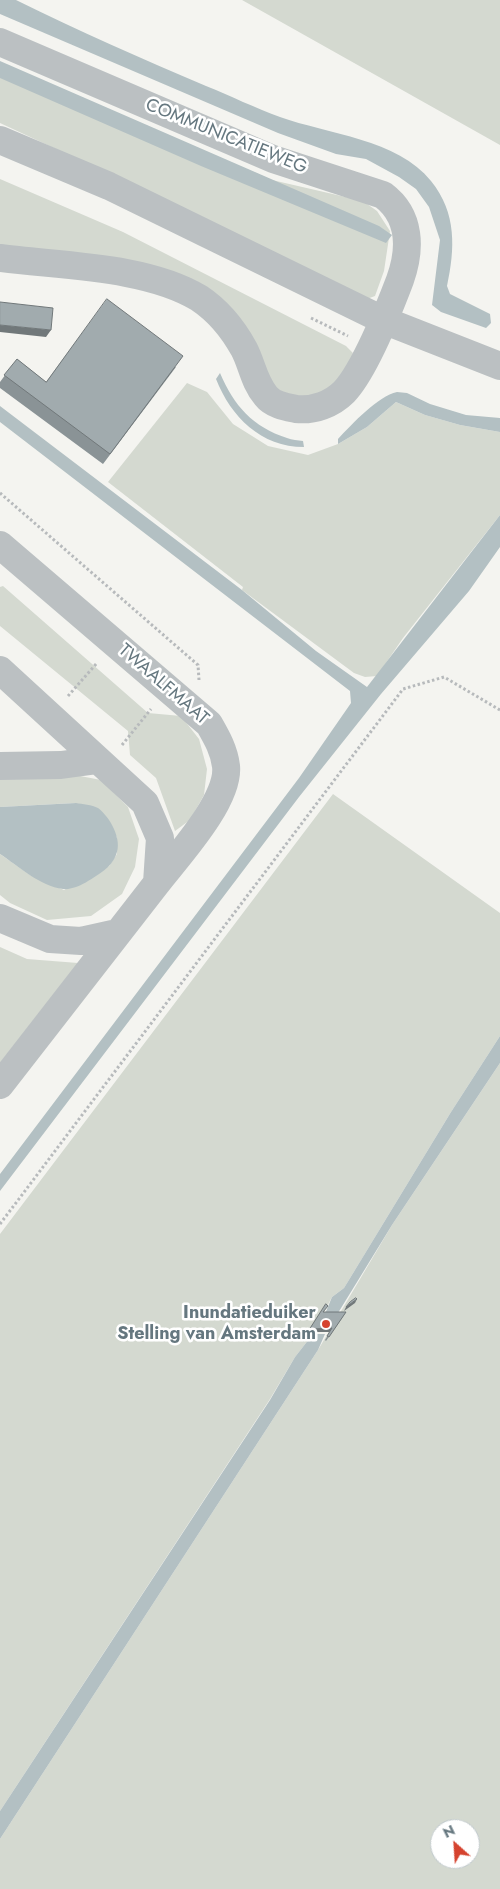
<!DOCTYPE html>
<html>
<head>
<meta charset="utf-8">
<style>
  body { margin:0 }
  #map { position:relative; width:500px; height:1889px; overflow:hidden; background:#f4f4f0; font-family:Jost,sans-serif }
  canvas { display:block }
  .north { position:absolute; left:430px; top:1819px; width:50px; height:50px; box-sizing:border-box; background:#fff; border:1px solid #c1c9cc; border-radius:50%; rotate:334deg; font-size:14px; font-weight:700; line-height:20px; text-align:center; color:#65777f }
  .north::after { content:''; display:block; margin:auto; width:18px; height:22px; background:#d5432f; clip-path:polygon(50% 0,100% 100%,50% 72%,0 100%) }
</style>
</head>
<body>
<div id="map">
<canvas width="500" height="1889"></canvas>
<div class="north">N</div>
</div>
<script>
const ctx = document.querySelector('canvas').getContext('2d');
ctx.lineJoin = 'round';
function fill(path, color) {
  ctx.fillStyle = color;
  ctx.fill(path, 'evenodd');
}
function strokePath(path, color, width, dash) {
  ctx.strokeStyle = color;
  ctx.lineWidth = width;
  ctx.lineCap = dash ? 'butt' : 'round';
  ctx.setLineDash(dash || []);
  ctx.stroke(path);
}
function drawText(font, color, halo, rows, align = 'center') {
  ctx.font = font + ' Jost,sans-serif';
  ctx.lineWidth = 5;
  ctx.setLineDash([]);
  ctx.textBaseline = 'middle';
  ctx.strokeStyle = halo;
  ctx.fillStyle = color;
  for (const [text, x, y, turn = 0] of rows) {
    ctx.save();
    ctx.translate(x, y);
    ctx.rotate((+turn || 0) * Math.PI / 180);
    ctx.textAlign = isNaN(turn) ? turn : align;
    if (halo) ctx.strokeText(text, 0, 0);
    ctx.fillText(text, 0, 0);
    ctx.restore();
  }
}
fill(new Path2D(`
  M242,0H500V145Z
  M0,63L272,180L363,201L377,211L390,231L384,271L375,296L364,300L97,168L0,123Z
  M0,179L123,232L346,346L353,353L344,379L318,398L286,397L270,384L234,315L0,247Z
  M187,383L207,392L233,424L268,446L308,455L338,444L367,427L396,402L425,415L460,425L500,432V515L403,638L377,676L365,677L354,673L242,590L243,587L108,482Z
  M3,586L148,713L181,716L199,739L207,769L204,795L190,820L175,831L156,778L130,755L128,731L0,626V587Z
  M75,775L101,780L128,807L139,839L135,867L122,894L91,916L47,920L10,903L0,895V854L30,875L64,890L109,866L117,854V837L75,803L0,807V779Z
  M333,794L500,913V1036L451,1112L344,1288L332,1297L313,1334L295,1357L270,1399L0,1811V1234Z
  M0,947L27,959L78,963L0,1063Z
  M500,1063V1889H0V1839L318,1350L392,1225ZM440,1829H470V1859H440Z`), '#d4d9d0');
fill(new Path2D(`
  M0,0H16C79,31 142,59 206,86C231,96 255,108 280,117C327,134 398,139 431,181C457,213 455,249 447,286L450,294L490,314L491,323L486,328L441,312L432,305L440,240L429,207L416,189L399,177L366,159L336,154L278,133L0,14Z
  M0,61L379,226L392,235L386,243L201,166L0,78Z
  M220,373C234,406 253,427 287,438C292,440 298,440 303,441L304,447C261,447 231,417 216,379Z
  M397,392L407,393L430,404L466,415L500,418V432L460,425L425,415L396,402L367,427L338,444V439C352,424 378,396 397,392Z
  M0,406L242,590L316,651L367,687L500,515V547L469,591L381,694L299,797L0,1191V1174L299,778L351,703L350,691L0,422Z
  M76,803C82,804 92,805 98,808C110,817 123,840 116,855C112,867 98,875 88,881C82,885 71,890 63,889C40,886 18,866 0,854V807Z
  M500,1036V1063L392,1225L338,1313L325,1314L332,1297L344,1288L451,1112Z
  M313,1334H325L318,1350L0,1839V1811L270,1400L295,1357Z`), '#b3c0c3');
strokePath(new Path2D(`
  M311,318L348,336
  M0,493L198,665L199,680
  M68,696L97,663
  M122,745L151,709
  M0,1224L403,689L444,677L500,710`), '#b7babc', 3, [2.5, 2.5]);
strokePath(new Path2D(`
  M0,42L273,159L383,195C411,216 411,249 400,280C389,309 364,371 344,392C332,404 314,411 296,409C286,407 273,405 266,396C254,382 252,364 244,349C233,329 217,310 199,298C146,266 61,266 0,258
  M0,140L109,186L383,320L500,366
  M0,545L209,724C217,738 224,750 226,766C230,800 177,857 157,883
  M0,670L145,803L160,838L157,883L0,1085
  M0,766L61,765L98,760
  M0,918L50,939L81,941L117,933`), '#bbc0c2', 28);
fill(new Path2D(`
  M17,359L46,382L176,367L103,464L0,388V382Z
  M326,1304L323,1312H346L326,1341L325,1340L330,1332H311L303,1342L307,1333Z`), '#8a9396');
fill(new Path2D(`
  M0,325L51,330L46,337L0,332Z
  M357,1299L355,1303L344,1311L346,1307Z
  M332,1328L330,1332H311L303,1342L313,1329Z`), '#71787a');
const building = new Path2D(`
  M107,299L183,356L110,454L4,375L17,359L46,382Z
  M0,302L53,308L51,330L0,325Z
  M356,1298L357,1299L346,1307L350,1302Z
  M326,1304L328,1306L323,1312H346L329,1337L327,1336L332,1328L313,1329L305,1339L309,1330Z`);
fill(building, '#a1abae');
strokePath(building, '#71787a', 1);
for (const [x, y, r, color] of [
  [326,1324,5,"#d5432f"]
]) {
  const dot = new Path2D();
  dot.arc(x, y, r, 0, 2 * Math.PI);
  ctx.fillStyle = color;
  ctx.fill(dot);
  strokePath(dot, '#fff', 2);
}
drawText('18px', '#65777f', '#fff', [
  ["COMMUNICATIEWEG",226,137,22],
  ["TWAALFMAAT",163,685,41]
]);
drawText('bold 18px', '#65777f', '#fff', [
  ["Inundatieduiker",316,1314],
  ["Stelling van Amsterdam",316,1335]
], 'right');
</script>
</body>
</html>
